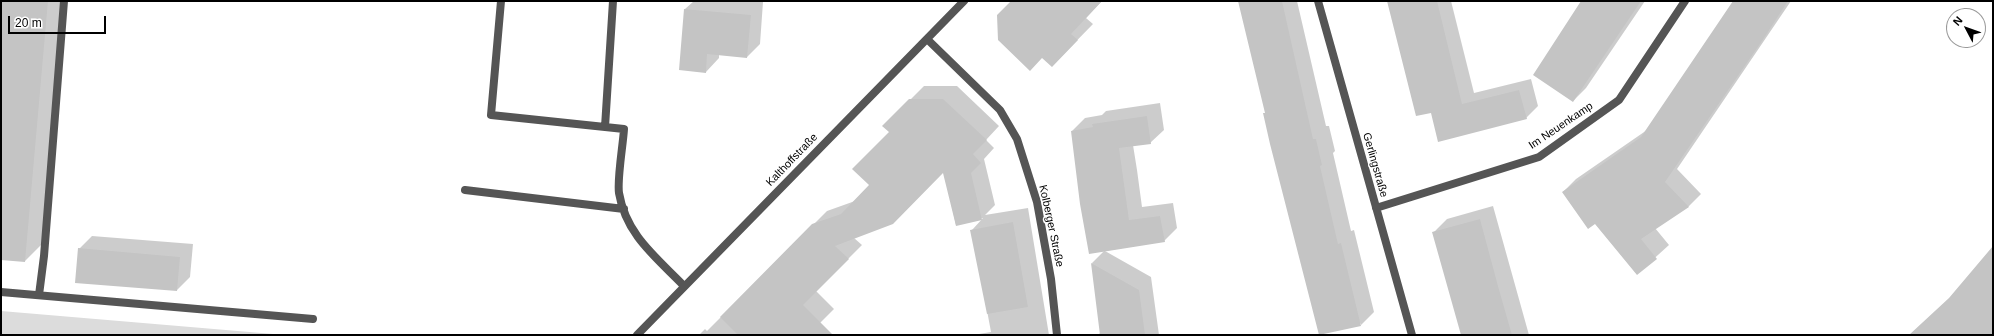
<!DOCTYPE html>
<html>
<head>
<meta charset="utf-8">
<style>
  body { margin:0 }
  #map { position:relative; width:1994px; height:336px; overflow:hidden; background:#fff; font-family:Helvetica,sans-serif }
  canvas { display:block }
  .frame { position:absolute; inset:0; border:2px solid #000; pointer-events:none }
  .north { position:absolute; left:1946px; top:8px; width:40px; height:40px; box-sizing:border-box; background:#fff; border:1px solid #999; border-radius:50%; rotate:311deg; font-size:11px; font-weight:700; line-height:16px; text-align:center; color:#000 }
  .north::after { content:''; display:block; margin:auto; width:14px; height:18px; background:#000; clip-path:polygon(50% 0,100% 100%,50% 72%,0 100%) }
  .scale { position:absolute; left:8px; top:16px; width:98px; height:18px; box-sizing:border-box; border:2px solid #000; border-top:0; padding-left:5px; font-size:12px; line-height:14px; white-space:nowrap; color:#000; -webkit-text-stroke:3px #fff; paint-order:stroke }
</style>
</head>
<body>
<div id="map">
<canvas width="1994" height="336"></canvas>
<div class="frame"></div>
<div class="north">N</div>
<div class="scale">20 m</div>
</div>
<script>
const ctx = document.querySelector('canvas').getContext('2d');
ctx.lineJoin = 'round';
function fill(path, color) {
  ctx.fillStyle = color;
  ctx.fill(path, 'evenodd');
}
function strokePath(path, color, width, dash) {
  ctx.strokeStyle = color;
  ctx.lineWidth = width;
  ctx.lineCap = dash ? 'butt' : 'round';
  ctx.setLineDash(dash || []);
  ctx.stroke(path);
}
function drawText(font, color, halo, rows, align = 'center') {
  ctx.font = font + ' Helvetica,sans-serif';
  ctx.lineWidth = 3;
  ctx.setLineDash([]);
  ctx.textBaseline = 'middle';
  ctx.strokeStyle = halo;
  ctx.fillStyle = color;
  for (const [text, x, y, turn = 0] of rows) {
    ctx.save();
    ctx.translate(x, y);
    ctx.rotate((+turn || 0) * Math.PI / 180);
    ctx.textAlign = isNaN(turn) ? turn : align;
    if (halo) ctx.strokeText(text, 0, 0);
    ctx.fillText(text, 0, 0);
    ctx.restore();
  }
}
fill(new Path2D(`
  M1,311L285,335H1Z`), '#dcdcdc');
fill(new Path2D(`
  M1,1H64L42,244L25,261L1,259Z
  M694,1L763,2L760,44L747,57L719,54V58L706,72L685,9Z
  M1012,1H1102L1086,18L1093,24L1052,66Z
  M1239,1H1297L1326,126H1329L1335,151L1333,153L1351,231L1354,230L1374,312L1361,325L1264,114L1266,112Z
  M1388,1H1451L1474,93L1531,79L1538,106L1526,118L1432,111Z
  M1582,1H1645L1586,88L1573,101Z
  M1734,1H1791L1677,169L1701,194L1688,207L1655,228L1669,245L1637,274L1595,223L1563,192L1576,179L1647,130Z
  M924,86H957L999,126L986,140L994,148L984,159L995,205L985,215L1028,208L1049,335H973L991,332L972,230L983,218L956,225L944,171L854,238L862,245L816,291L834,309L808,335H699L705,329L707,331L827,211L855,201L870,185L890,132L884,126Z
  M1160,103L1164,130L1150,143L1133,145L1137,170L1142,207L1173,203L1177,228L1164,241L1105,251L1151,277L1159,335H1099L1101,330L1092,263L1104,251L1072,131L1085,118L1102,115L1106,111Z
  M1493,206L1529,335H1462L1434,232L1447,219Z
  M92,236L193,244L190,277L177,290L79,249Z`), '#0003');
fill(new Path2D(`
  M1,1H48L25,262L1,260Z
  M1011,1H1102L1071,34L1078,40L1052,67L1042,58L1030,71L998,40L997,15Z
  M1238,1H1282L1313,139H1316L1322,165L1320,166L1338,244L1341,243L1361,326L1319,335L1270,144L1263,113H1265Z
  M1387,1H1437L1462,104L1519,90L1527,119L1438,142L1431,113L1416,116Z
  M1581,1H1641L1573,102L1533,75Z
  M1733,1H1788L1764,38L1665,182L1689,207L1641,239L1657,259L1637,275L1595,224L1588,229L1562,192L1641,137Z
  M684,9L751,15L747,58L707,54L706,73L679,70Z
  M909,99H943L987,140L973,154L981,163L971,173L982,220L956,226L943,173L893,224L835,246L849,259L803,305L833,335H738L720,317L812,224L841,214L869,185L852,169L889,132L882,126Z
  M1147,116L1151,144L1119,148L1129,220L1160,216L1165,242L1089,254L1080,204L1071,131L1093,127L1092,124Z
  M1480,219L1498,286L1512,335H1461L1443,271L1432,232Z
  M1013,222L1028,307L987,314L970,230Z
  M1993,246V335H1909L1949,298Z
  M78,248L180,257L177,291L75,283Z
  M1091,263L1139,290L1145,335H1100Z`), '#c4c4c4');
strokePath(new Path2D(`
  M501,1L491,115L624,129C623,145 617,179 619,193C626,235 656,257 684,286
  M605,127L613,1
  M465,190L624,209
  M1,292L313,319
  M39,295L44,256L64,1`), '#555', 8);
strokePath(new Path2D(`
  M1318,1L1412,335
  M927,39L1000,110L1017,139L1037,202L1051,279L1057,335
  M1376,208L1539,157L1619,100L1685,1
  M637,335L964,1`), '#555', 8);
drawText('11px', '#000', '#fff', [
  ["Im Neuenkamp",1561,126,-34],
  ["Kalthoffstraße",792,160,-46],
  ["Gerlingstraße",1375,165,74],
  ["Kolberger Straße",1051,226,78]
]);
</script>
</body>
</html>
